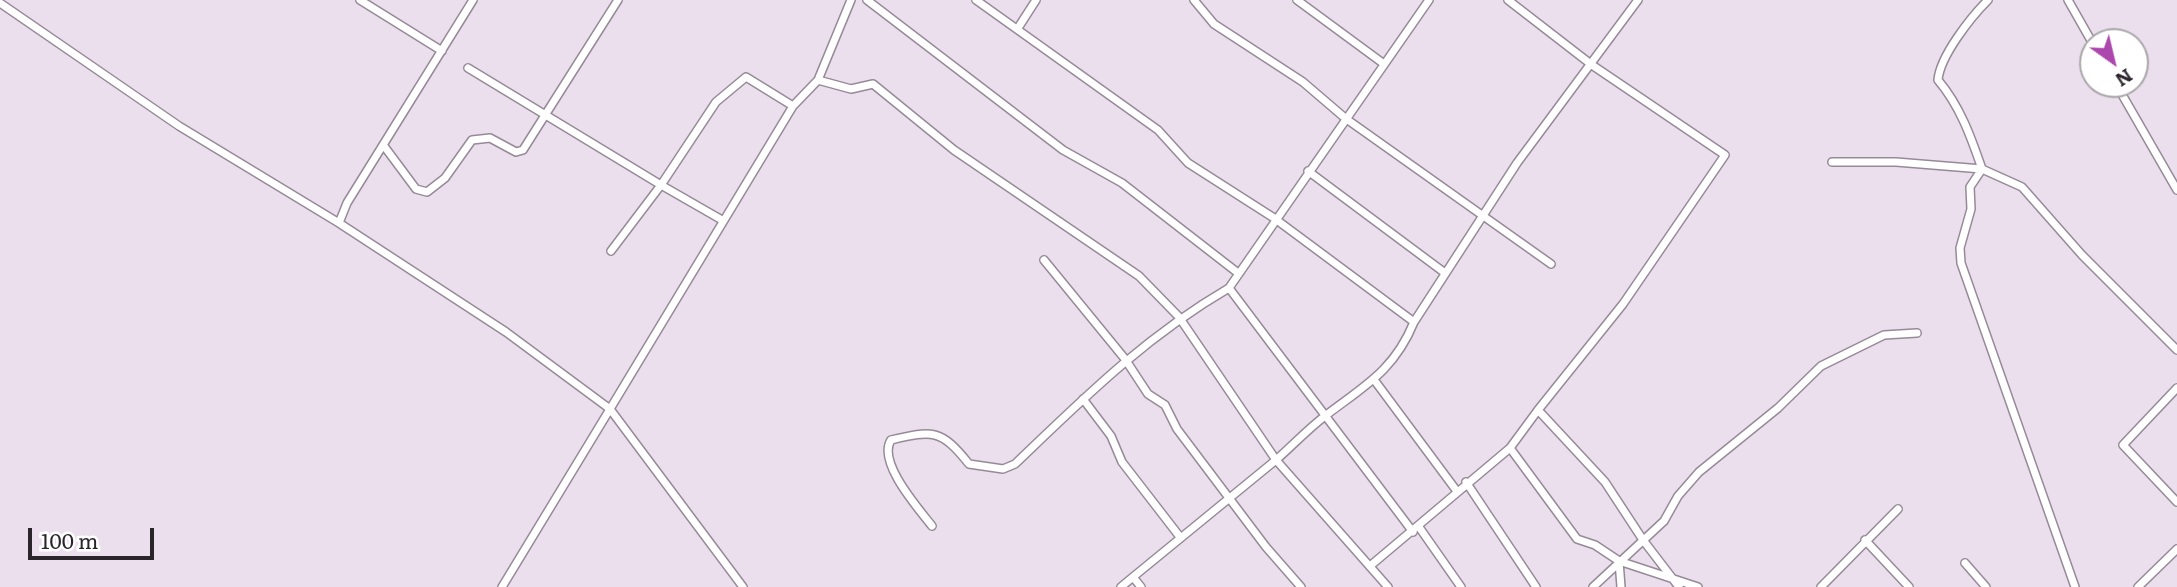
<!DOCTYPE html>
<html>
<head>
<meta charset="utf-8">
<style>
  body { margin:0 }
  #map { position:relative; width:2177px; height:587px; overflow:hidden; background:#ebdeed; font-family:Literata,serif }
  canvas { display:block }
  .north { position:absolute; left:2079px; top:28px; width:70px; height:70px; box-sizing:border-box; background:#fff; border:2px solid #aaa8aa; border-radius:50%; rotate:146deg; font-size:19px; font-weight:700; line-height:28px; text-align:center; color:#2a252b }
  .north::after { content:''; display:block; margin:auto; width:24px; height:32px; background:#ac48ad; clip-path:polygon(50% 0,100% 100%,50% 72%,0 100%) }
  .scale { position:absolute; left:28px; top:528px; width:126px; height:32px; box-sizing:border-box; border:4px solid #2a252b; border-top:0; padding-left:9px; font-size:21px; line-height:24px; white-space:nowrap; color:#2a252b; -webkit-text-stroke:5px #fff; paint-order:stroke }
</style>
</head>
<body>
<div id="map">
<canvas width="2177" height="587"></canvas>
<div class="north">N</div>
<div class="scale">100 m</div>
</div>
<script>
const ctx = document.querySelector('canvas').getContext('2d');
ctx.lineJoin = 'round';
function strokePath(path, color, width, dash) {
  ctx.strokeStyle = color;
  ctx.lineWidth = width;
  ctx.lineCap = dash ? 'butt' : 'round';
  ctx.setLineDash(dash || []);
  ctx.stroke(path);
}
const minor = new Path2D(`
  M360,0L442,51
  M867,0L1063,150L1122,183L1238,273
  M976,0L1158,130L1188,163L1274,218L1414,322
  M1194,0L1214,24L1303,82L1345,118L1551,264
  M1297,0L1384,64
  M1508,0L1592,65L1725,155L1623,304L1538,410L1605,482L1643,540L1679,587
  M1988,0C1971,17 1940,56 1938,80C1960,106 1971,137 1982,169L1970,187L1971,209L1960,248L1961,263L2075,587
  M2068,0L2093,44
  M0,3L179,126L339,223L506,332L610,409L793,106L818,80L851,89L873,84L954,150L1139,276L1179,317L1276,460L1133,577L1141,587
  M1018,28L1036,0
  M468,68L661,185L716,102L746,77L793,106
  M818,80L851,0
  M2116,84L2177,190
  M384,146L416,189L427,192L445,178L472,140L490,138L516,152L523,150L618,0
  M1832,162H1896L1982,169L2022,187L2082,255L2177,350
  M1308,171L1445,273
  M339,223L347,203L473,0
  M611,251L661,185L722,220
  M1044,260L1125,359L1148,394L1165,405L1177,429L1266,547L1301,587
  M1229,288L1413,532
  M1375,381L1456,490
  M2177,388L2123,445L2177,502
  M1083,399L1111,436L1122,462L1180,537
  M1510,448L1577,539L1595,545L1619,561L1698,587
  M1466,482L1536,587
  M932,526C918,508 877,462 891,440C933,430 941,429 969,464L1003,469L1015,464C1085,397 1145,337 1229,288L1429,0
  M1419,527L1461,587
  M1865,540L1909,587
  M1619,561L1621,587
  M1965,563L1986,587
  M1370,566L1510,448L1538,410
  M502,587L610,409L743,587
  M1121,587L1133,577
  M1388,587L1276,460C1293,445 1308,429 1325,416C1364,386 1394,371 1414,322L1517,163L1638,0
  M1593,587L1664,521L1678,496L1699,472L1778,408L1821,366L1884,335L1917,333
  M1821,587L1898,509
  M2138,587L2177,549`);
strokePath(minor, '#968a98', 10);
strokePath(minor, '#fff', 7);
</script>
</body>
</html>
